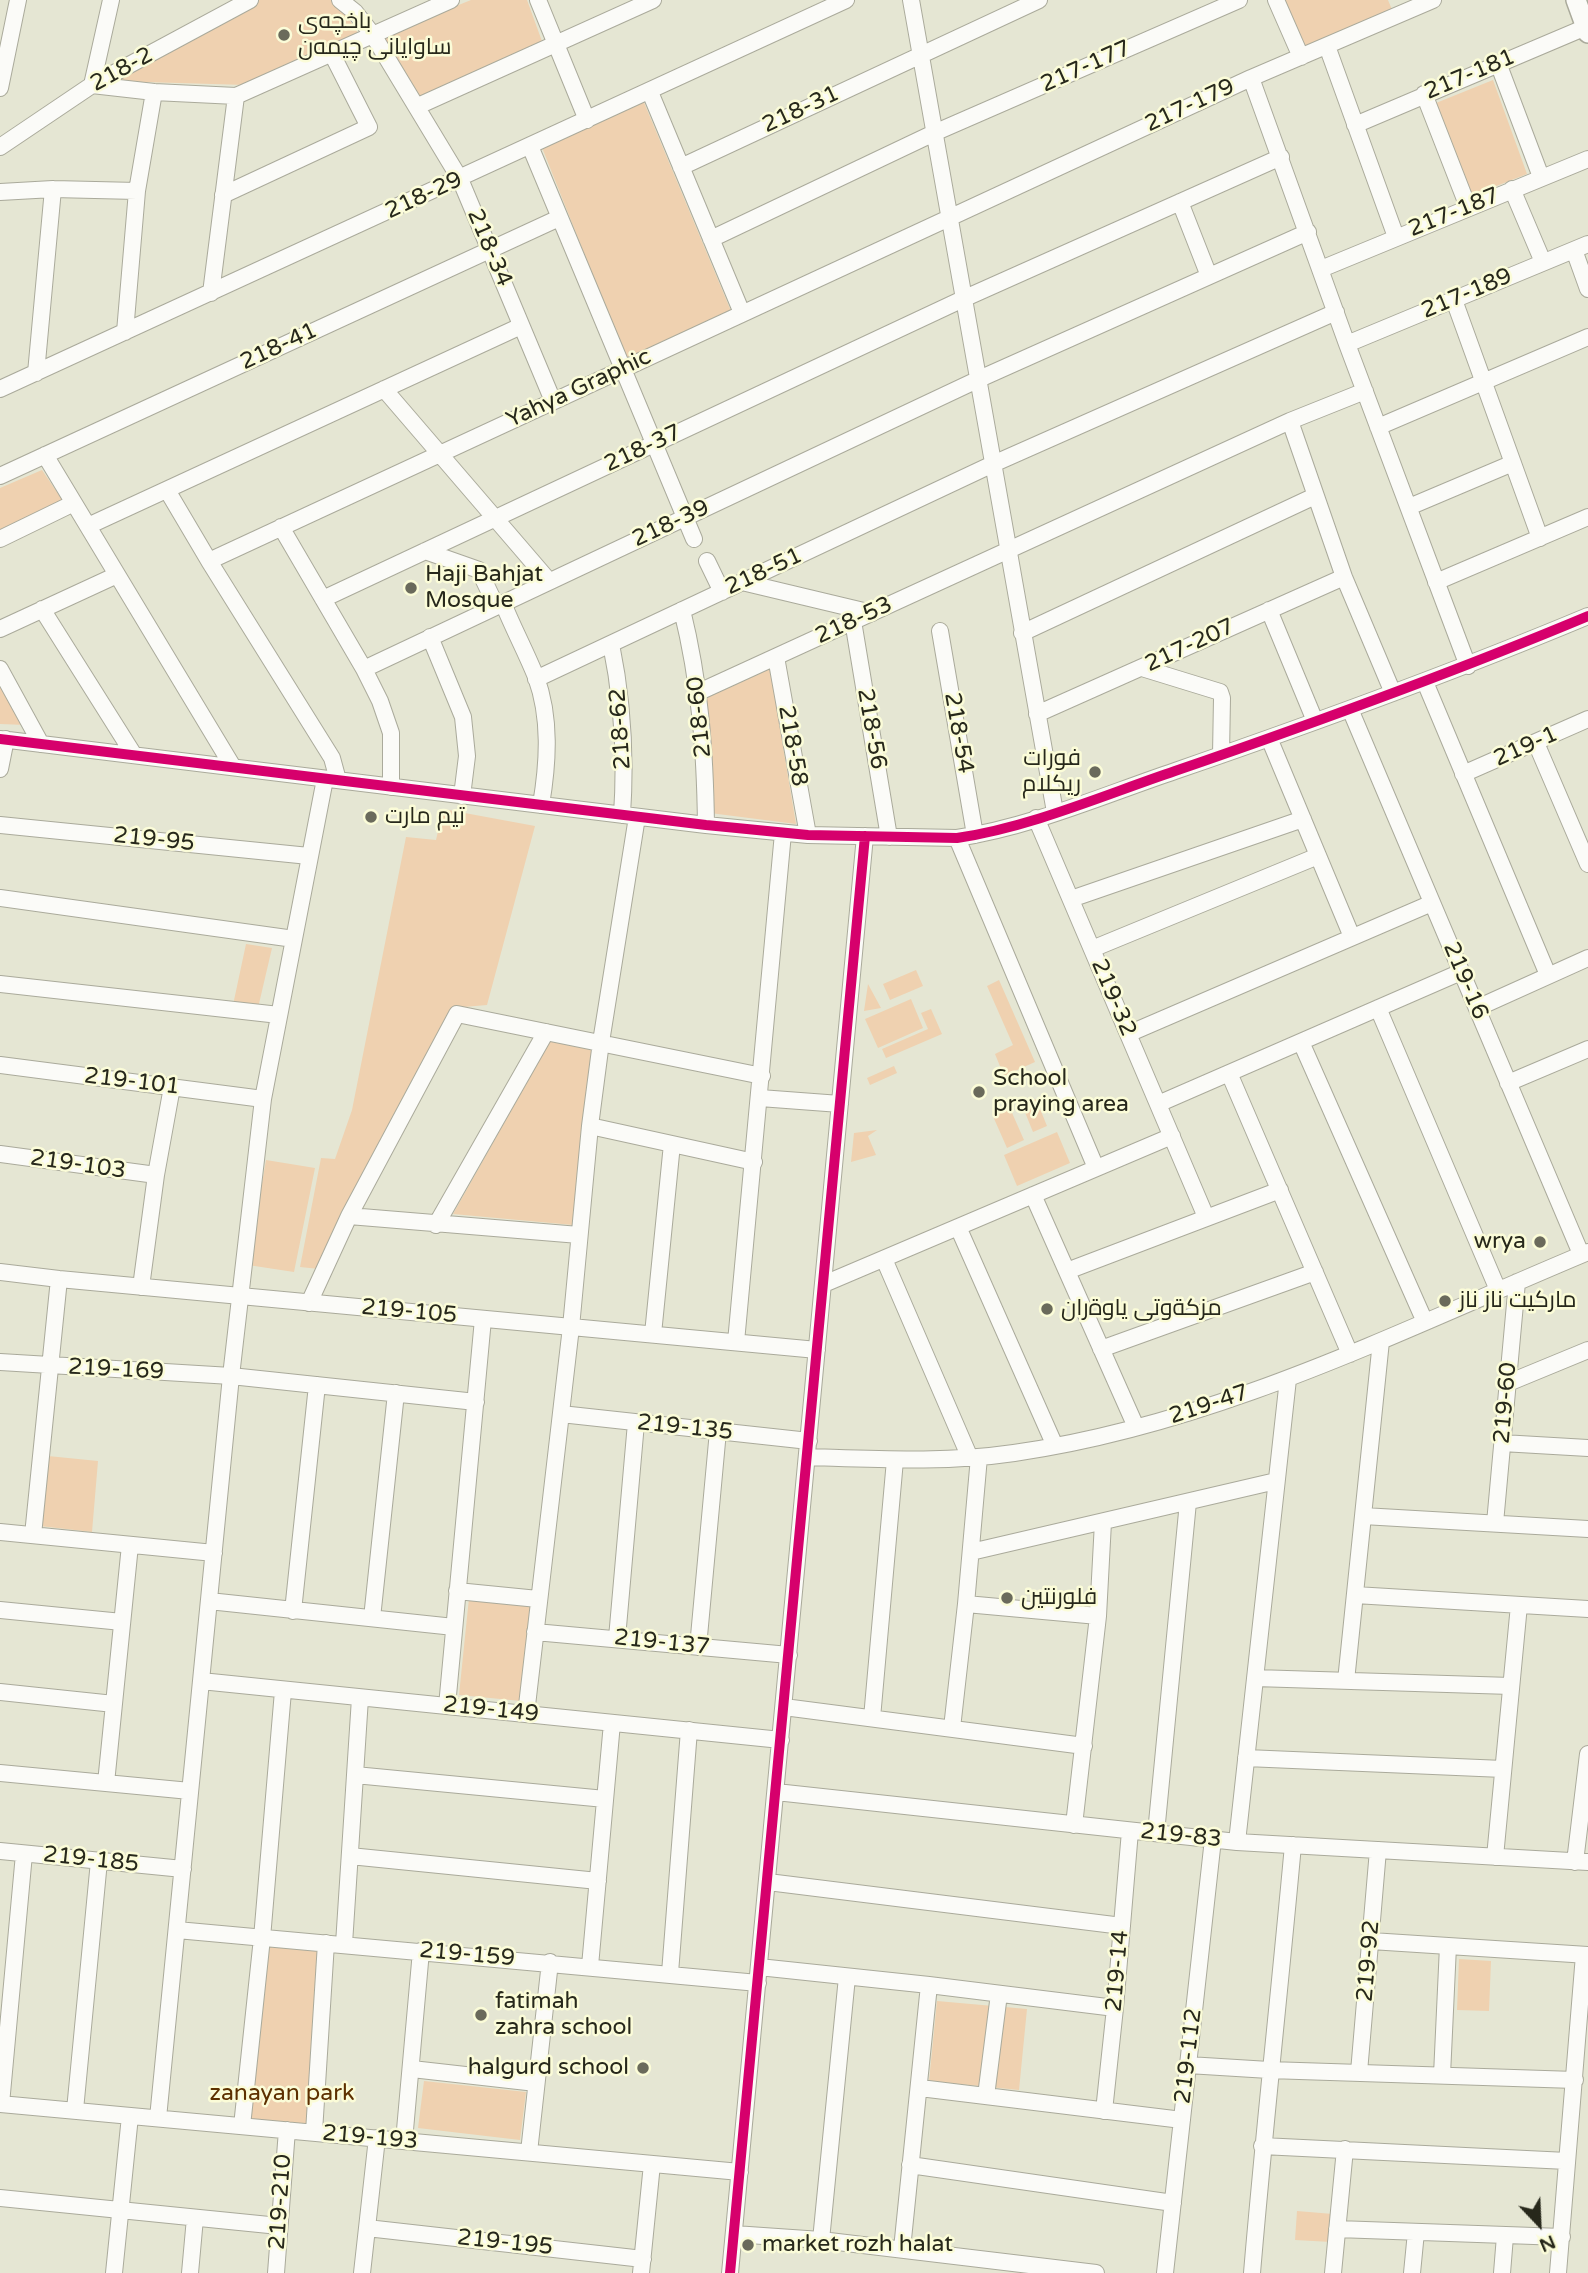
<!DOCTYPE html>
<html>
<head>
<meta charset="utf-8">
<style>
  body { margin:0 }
  #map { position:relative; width:1588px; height:2273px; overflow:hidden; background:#e5e6d3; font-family:"Varela Round",sans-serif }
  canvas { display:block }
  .north { position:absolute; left:1504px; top:2189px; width:70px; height:70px; -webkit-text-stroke:5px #fbfcd8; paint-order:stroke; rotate:157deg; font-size:19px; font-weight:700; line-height:28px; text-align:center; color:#27281b }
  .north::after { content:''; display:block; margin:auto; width:24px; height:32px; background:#27281b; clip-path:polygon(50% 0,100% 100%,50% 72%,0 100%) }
</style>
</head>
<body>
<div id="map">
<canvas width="1588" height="2273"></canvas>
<div class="north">N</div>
</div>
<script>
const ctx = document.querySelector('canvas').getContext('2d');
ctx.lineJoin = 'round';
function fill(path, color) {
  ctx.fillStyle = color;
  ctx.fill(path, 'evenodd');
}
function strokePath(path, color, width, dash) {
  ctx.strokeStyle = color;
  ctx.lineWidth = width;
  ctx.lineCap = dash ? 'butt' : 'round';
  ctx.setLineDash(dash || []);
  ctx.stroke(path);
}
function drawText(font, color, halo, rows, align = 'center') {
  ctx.font = font + ' "Varela Round",Cairo,sans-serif';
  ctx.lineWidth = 5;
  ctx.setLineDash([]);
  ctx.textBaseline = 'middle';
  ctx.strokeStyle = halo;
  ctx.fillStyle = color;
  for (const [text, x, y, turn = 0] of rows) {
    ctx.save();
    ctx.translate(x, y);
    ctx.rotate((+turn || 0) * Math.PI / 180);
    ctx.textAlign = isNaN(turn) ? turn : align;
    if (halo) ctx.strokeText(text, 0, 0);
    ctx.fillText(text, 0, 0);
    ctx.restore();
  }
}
fill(new Path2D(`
  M259,0H331L340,5L358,33L246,85L111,81Z
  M471,0H527L543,44L416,100L379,37Z
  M1283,0H1388L1393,12L1305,50Z
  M1493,80L1527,174L1471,196L1436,103Z
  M643,100L731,311L626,359L541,145Z
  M42,470L63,501L0,530V488Z
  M770,669L796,824L710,813L705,698Z
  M0,677L26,725L0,724Z
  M443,809L535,826L487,1005L452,1008L319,1269L300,1267L321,1158L335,1159L352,1110L406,837L436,840Z
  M246,944L272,948L258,1008L233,1005Z
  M916,970L923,986L890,1000L883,984Z
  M999,980L1035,1062L1004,1076L995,1054L1013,1045L987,986Z
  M868,984L881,1008L864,1011Z
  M911,999L923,1028L878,1048L865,1019Z
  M931,1009L942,1034L886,1058L882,1049L928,1029L921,1013Z
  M550,1041L596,1049L573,1225L453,1214Z
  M894,1066L897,1073L870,1085L867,1078Z
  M1036,1099L1047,1126L1033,1132L1022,1105Z
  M1009,1106L1024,1140L1007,1148L992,1114Z
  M877,1130L868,1136L876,1155L851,1162L854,1133Z
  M1057,1132L1070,1163L1017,1186L1004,1155Z
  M266,1160L315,1168L294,1272L248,1265Z
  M48,1456L98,1461L92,1532L40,1526Z
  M469,1598L531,1604L521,1701L459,1695Z
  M265,1944L321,1946L314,2132L245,2126Z
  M1459,1959L1491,1961L1489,2011L1457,2010Z
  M937,2001L1027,2009L1019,2090L929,2081Z
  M424,2081L526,2092L520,2140L418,2128Z
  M1297,2211L1333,2214L1331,2242L1295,2240Z`), '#efd1b0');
const minor = new Path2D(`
  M111,0L92,85L154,92L236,96L451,0
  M340,0L355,12L373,35L460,179L553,401
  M538,0L587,120
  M911,0L1055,812
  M1276,0L1301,57
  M1327,46L1396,237
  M1498,63L1541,177
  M1251,78L1347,344L1468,666
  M0,88L18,0
  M650,92L742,313
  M1424,94L1468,207
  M418,106L653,0
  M1355,125L1586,27
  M530,146L694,539
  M0,147L92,85L250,0
  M681,167L1039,0
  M1512,189L1543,262
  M0,192L53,189L137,191
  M223,195L369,127L332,54
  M1180,202L1209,276
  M711,239L934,133L1239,0
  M1574,250L1588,289
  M1321,269L1588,159
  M211,293L236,96
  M1454,300L1540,538
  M125,332L137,191L154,92
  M1347,344L1588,244
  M36,373L53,189
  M0,389L846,0
  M384,389L549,581
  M1290,421L1344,577L1393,693
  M1378,427L1588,337
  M45,455L233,767
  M0,476L559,218
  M167,490L209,561L332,758L338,780
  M1409,507L1513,463
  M88,526L521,326
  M281,527L364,669L380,701L391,733V787
  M0,539L74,503
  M425,551L479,570L496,606
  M209,561L1251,78L1433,0
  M707,561L722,592
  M742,582L872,613
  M1436,582L1588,517
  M323,599L963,299L1281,157
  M503,603C513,628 526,652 536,677C551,718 548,763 541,805
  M42,609L134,755
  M682,610C700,683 705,750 706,825
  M1269,610L1315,721
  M853,621L889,837
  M0,629L117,575
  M940,631L975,835
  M1022,633L1315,496
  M430,637L463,717L467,756L462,796
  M611,644C623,702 626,756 622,815
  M776,657L808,835
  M1142,668L1220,692L1222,698L1221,755
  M0,669L41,744
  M364,669L977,380L1308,232
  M536,679L993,464L1336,312
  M1425,682L1548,975
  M699,692L1290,421L1365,391
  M1350,709L1581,1254
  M1037,714L1344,577
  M1269,738L1352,937
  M0,739L706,825L808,835L957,838C1031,827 1104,795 1175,771C1314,723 1452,673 1588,616
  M1536,743L1588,864
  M0,769L6,739
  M1463,774L1588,719
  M1036,818L1206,1217
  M0,825L309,856
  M957,838L1096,1168
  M0,898L294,939
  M1071,899L1303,819
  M1092,949L1318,856
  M0,984L279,1015
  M1378,1008L1498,1290
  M1477,1008L1588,958
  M1128,1034L1432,903
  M1301,1042L1425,1322
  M0,1065L263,1099
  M1229,1073L1350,1354
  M1508,1083L1588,1049
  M760,1098L840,1104
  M1158,1104L1461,972
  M590,1126L754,1162
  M0,1154L156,1175
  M1033,1195L1136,1427
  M349,1216L579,1235
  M436,1225L546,1032
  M958,1227L1055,1446
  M884,1259L970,1458
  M1067,1271L1280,1190
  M0,1272L59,1279L817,1350
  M824,1284L1172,1136
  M141,1287L156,1175L172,1087
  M309,1303L349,1216L457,1014L762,1076
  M653,1334L672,1144
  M736,1342L783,833
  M1101,1349L1315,1272
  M0,1362L231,1376L476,1402
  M1508,1383L1588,1350
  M561,1414L809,1441
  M1502,1443L1588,1448
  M807,1457C876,1459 946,1463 1014,1453C1217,1424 1401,1330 1588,1252
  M1363,1516L1588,1529
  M1495,1523L1517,1282
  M0,1532L214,1553
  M33,1535L59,1279
  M971,1552L1276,1481
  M457,1591L538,1599
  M1355,1595L1588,1609
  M209,1601L454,1627
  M966,1604L1098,1616
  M0,1610L122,1622
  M293,1611L317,1385
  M372,1618L396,1393
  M535,1632L789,1655
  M617,1638L636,1423
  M698,1647L718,1431
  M1255,1678L1511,1686
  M201,1681L781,1740
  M1346,1681L1381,1341
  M0,1692L114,1704
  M447,1706L483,1319
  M784,1707L1084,1746
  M526,1714L571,1327L590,1126L601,1042L637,817
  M872,1718L895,1460
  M952,1728L966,1604L979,1457
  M1246,1758L1503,1769
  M0,1773L190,1791
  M355,1775L605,1799
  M106,1783L130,1545
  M776,1792L1237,1842L1588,1862
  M1074,1825L1098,1616L1103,1522
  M1156,1833L1188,1502
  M1237,1842L1288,1379
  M0,1851L183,1869
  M350,1856L598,1881
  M1495,1857L1519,1605
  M1575,1862L1588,1754
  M768,1882L1122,1926
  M177,1930L758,1983
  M1371,1941L1588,1955
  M344,1944L360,1698
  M590,1966L612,1723
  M759,1967L929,1985L1115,2008
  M670,1973L689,1730
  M1188,2065L1269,2070L1575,2080
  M412,2069L536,2083
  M1359,2072L1378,1850
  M1442,2075L1448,1946
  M920,2088L1182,2120
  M986,2096L999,1994
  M0,2104L740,2172
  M1,2104L24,1854
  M75,2110L99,1861
  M1104,2111L1115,2008L1130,1831
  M158,2118L231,1376L263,1099L325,779
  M242,2126L262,1938L283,1691
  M314,2132L326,1943
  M404,2141L421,1951
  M1262,2146L1567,2161
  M529,2152L550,1962
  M910,2165L1173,2203
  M0,2198L279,2226
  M367,2228L643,2259
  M1337,2229L1562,2237
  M734,2234L821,2240L1096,2273
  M821,2240L847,1977
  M902,2249L929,1985
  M114,2273L130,2116
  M190,2273L195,2218
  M276,2273L287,2130
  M362,2273L377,2138
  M641,2273L652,2164
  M730,2273L865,836
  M1165,2273L1213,1839
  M1252,2273C1264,2130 1280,1988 1293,1845
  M1333,2273L1345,2149
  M1412,2273L1416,2232
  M1502,2273L1505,2236
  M1558,2273L1584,1955`);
const major = new Path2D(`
  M1576,0L1588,33`);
strokePath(minor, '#aaaa9b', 18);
strokePath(major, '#aaaa9b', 22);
strokePath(minor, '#fbfbf8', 16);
strokePath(major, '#fbfbf8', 19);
strokePath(new Path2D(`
  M0,739L706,825L808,835L957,838C1031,827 1104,795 1175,771C1314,723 1452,673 1588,616
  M730,2273L865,836`), '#d6006c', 10);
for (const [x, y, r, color] of [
  [284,35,7,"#6a6a5b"],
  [411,588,7,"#6a6a5b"],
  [1095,772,7,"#6a6a5b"],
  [371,817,7,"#6a6a5b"],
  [979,1092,7,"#6a6a5b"],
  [1540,1242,7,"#6a6a5b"],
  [1445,1301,7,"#6a6a5b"],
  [1047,1309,7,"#6a6a5b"],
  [1007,1598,7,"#6a6a5b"],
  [481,2015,7,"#6a6a5b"],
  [643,2068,7,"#6a6a5b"],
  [748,2245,7,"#6a6a5b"]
]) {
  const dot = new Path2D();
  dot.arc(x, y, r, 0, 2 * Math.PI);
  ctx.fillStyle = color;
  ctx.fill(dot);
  strokePath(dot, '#fbfcd8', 2.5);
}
drawText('23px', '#27281b', '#fbfcd8', [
  ["باخچه‌ی",298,22],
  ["ساوایانی چیمه‌ن",298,48],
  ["Haji Bahjat",425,575],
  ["Mosque",425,601],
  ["فورات",1081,759,"right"],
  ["ريکلام",1081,785,"right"],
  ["تيم مارت",385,817],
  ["School",993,1079],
  ["praying area",993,1105],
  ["wrya",1526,1242,"right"],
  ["ماركيت ناز ناز",1459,1301],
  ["مزكةوتى ياوةران",1061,1309],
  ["فلورنتين",1021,1598],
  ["fatimah",495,2002],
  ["zahra school",495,2028],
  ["halgurd school",629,2068,"right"],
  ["market rozh halat",762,2245]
], 'left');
drawText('23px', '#27281b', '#fbfcd8', [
  ["217-177",1086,67,-24],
  ["218-2",122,70,-29],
  ["217-181",1470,75,-23],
  ["217-179",1190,106,-25],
  ["218-31",801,110,-25],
  ["218-29",424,196,-25],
  ["217-187",1454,213,-22],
  ["218-34",489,248,67],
  ["217-189",1467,294,-23],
  ["218-41",279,347,-25],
  ["Yahya Graphic",579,389,-25],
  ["218-37",643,449,-25],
  ["218-39",671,524,-25],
  ["218-51",764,572,-25],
  ["218-53",854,621,-25],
  ["217-207",1190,646,-25],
  ["218-60",700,717,-96],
  ["218-62",621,729,-94],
  ["218-56",871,729,80],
  ["218-54",958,733,80],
  ["218-58",792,746,80],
  ["219-1",1526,747,-24],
  ["219-95",154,840,6],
  ["219-16",1465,981,67],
  ["219-32",1113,998,67],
  ["219-101",132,1082,7],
  ["219-103",78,1165,8],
  ["219-105",409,1312,5],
  ["219-169",116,1370,3],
  ["219-60",1506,1403,-85],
  ["219-47",1209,1405,-18],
  ["219-135",685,1428,6],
  ["219-137",662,1643,6],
  ["219-149",491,1710,6],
  ["219-83",1181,1836,6],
  ["219-185",91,1860,6],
  ["219-159",467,1955,5],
  ["219-92",1369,1961,-85],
  ["219-14",1118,1971,-85],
  ["219-112",1189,2056,-83],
  ["219-193",370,2138,5],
  ["219-210",281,2202,-86],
  ["219-195",505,2243,6]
]);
drawText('23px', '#5d3000', '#fbfcd8', [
  ["zanayan park",282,2094]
]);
</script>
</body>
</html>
